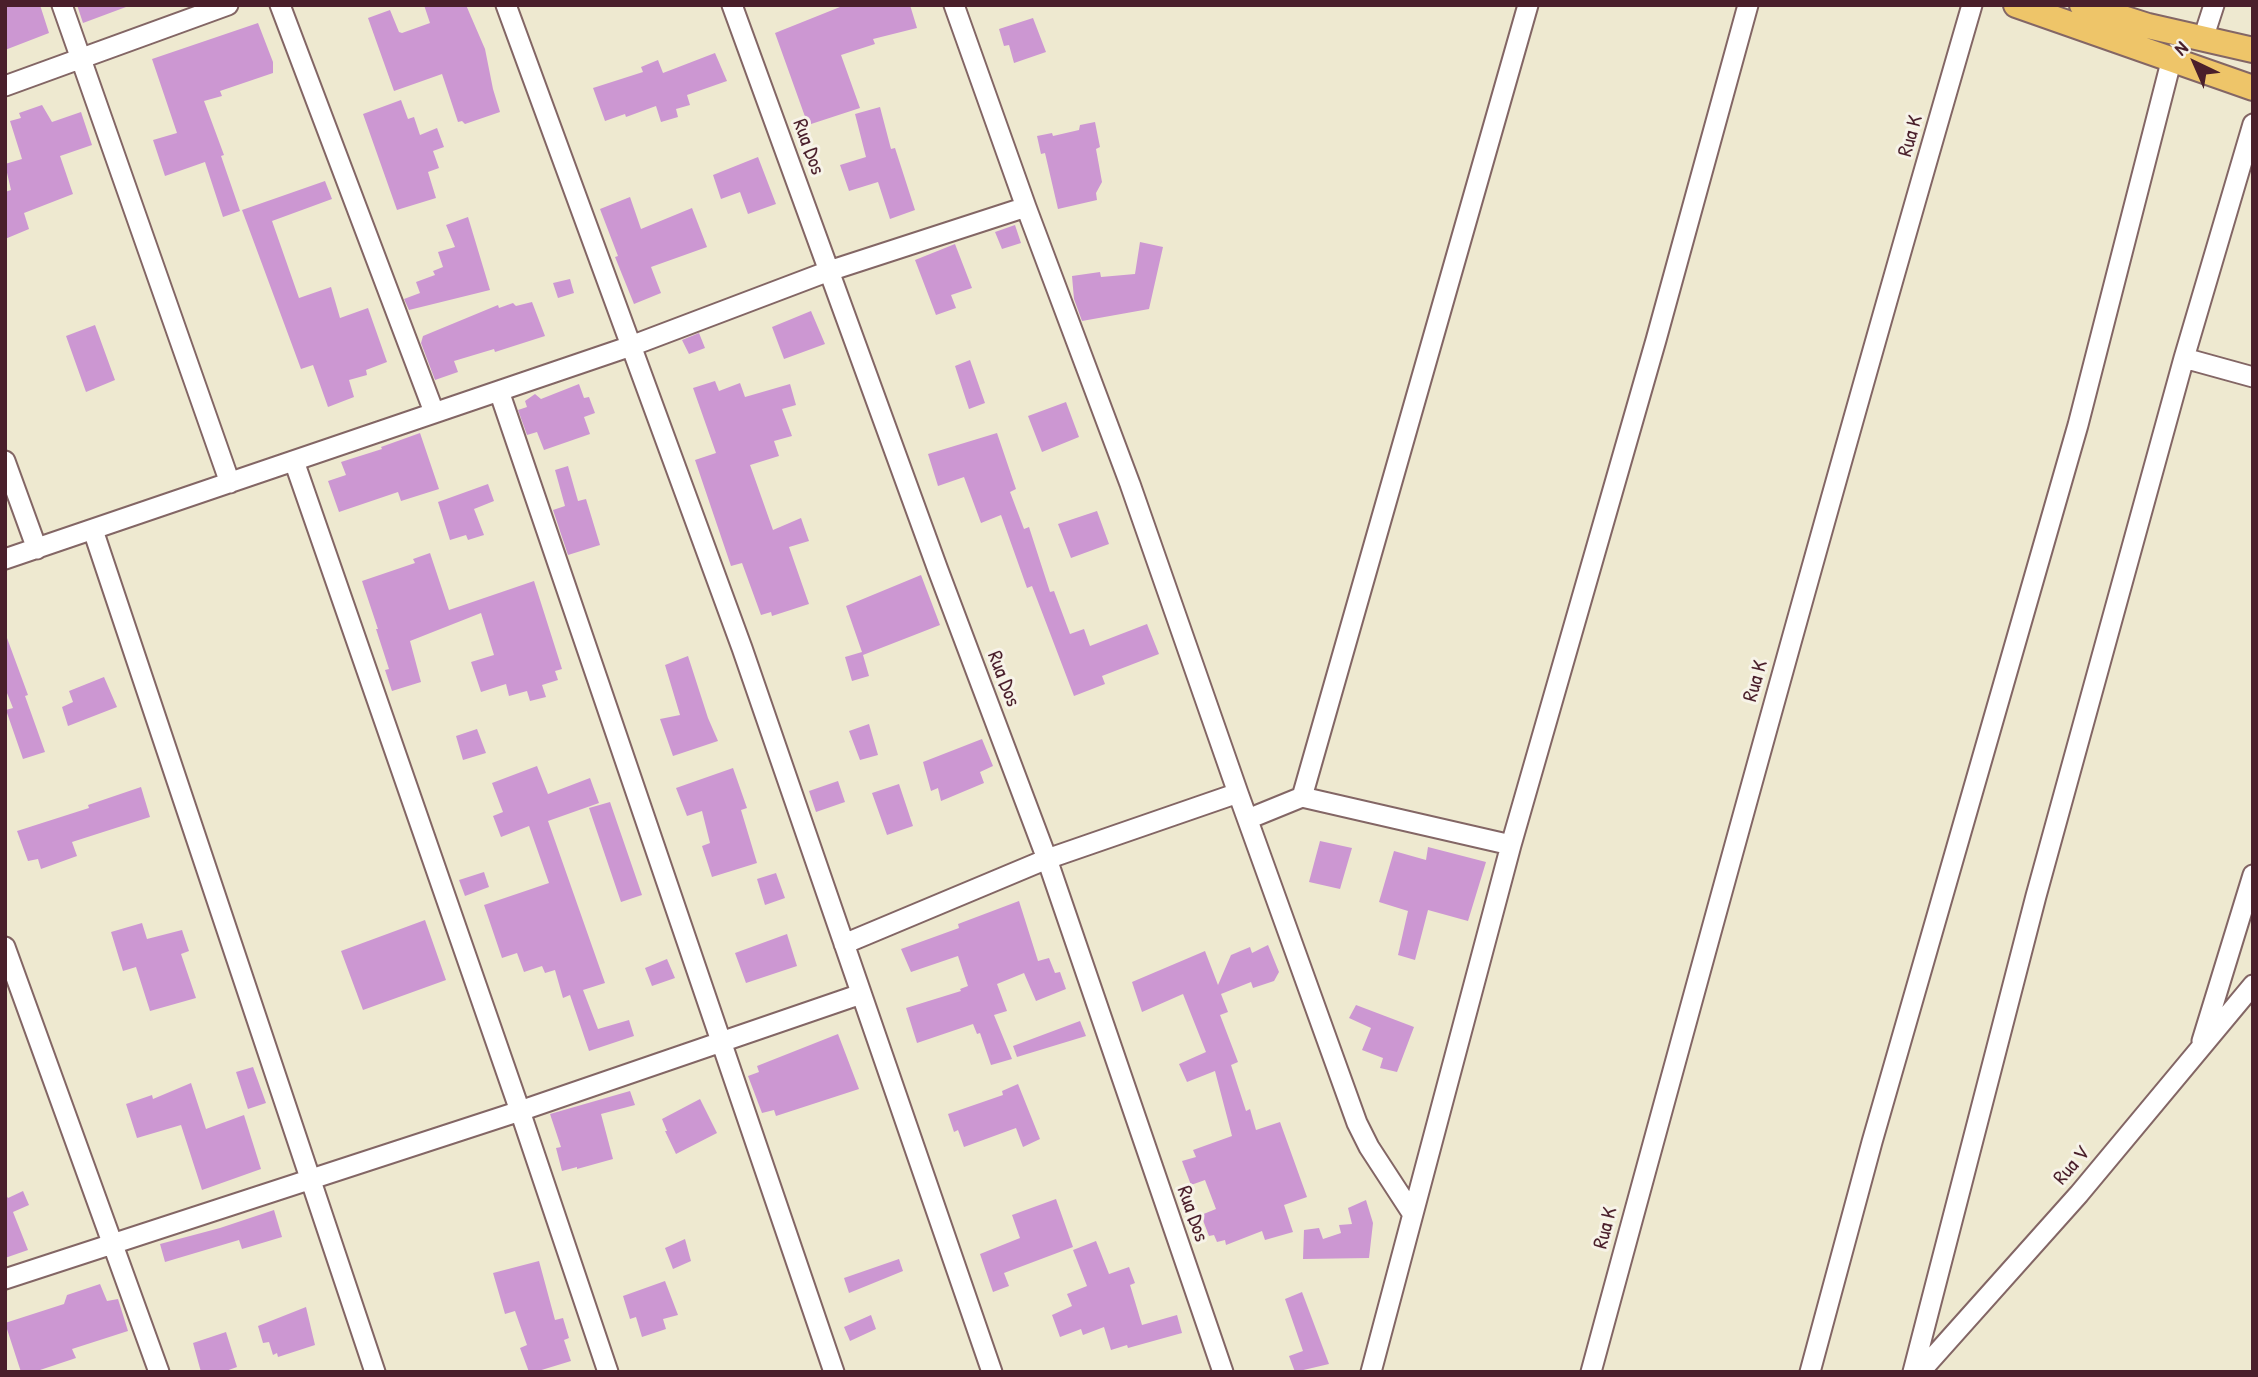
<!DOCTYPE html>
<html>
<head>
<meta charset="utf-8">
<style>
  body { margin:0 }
  #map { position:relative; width:2258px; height:1377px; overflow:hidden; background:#eee9d0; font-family:"Patrick Hand",sans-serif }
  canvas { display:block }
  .frame { position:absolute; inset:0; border:7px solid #4a1f2b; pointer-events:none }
  .north { position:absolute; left:2160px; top:28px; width:70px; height:70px; -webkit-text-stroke:5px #f7f3e8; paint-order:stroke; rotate:316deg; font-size:19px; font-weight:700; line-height:28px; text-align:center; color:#4a1f2b }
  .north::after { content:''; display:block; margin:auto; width:24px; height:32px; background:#4a1f2b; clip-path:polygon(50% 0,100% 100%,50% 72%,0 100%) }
</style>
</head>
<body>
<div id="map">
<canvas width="2258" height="1377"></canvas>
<div class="frame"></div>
<div class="north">N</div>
</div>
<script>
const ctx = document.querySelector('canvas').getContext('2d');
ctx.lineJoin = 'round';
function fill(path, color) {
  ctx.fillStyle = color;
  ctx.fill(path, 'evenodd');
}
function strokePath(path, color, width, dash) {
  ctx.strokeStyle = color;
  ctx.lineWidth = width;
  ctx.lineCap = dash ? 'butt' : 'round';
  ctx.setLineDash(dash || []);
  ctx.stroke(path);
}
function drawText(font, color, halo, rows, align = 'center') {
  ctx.font = font + ' "Patrick Hand",sans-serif';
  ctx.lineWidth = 6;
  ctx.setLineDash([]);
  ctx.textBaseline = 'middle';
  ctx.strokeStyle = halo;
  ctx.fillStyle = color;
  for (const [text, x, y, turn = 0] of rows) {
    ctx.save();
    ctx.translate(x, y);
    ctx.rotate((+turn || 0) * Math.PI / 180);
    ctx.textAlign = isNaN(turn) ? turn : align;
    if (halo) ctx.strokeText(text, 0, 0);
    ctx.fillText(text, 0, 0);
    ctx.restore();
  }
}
fill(new Path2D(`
  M5,5H40L49,33L5,50Z
  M77,5H125L126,7L83,23Z
  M424,5H466L485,49L493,89L500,112L465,124L462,121L458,122L442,74L394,91L368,18L390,10L399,32L402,33L430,23Z
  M845,5H910L917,28L873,39L875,44L841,55L860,108L808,125L775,33Z
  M1033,18L1046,52L1014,63L1009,45L1004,46L999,29Z
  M258,23L273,62V73L220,91L222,96L204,101L224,155L221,156L240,211L223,217L205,162L165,176L153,140L177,133L152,59Z
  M715,53L727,81L687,95L690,105L676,109L678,117L661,122L656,106L626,117L625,114L605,121L593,88L643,72L641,67L658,60L663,73Z
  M401,100L408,119L414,117L420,135L437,128L444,147L433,151L439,168L428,172L436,198L397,210L363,114Z
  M42,105L52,122L81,112L92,145L60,156L73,194L24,213L29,229L5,239V192L11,190L5,164L22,159L10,121L21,118L19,113Z
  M880,107L891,149L895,148L915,210L890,219L878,182L849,191L840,165L866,157L855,114Z
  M1095,122L1100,147L1096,149L1102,182L1096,193L1097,200L1058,209L1045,153L1041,154L1037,136L1052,133L1053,136L1079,130L1080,125Z
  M758,157L776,204L748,214L740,192L721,199L713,175Z
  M325,181L332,199L272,221L299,298L331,287L340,318L368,308L387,362L366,370L367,375L349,380L354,397L328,407L313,365L301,369L242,210Z
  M630,197L641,229L692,208L707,247L651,267L661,293L634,304L615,257L618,256L600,209Z
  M468,217L490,290L409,310L404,299L420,293L416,282L435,275L433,271L443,267L438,252L455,247L446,225Z
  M1015,225L1021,243L1002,249L995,232Z
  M1140,242L1163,247L1149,309L1082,321L1074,299L1072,276L1100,272L1101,277L1135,274Z
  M955,244L972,288L951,295L956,308L936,315L915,260Z
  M570,279L574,293L558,298L553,283Z
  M532,302L545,336L495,352L494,349L454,361L458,372L435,380L421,343L423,336L498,305L499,308L513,303L516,306Z
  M811,311L825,344L784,359L772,327Z
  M95,325L115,380L86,392L66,336Z
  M699,333L705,348L689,354L682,340Z
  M970,360L985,403L969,409L955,366Z
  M715,381L719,391L740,383L745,397L790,384L796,405L782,409L792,436L774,441L779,456L750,465L773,530L801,518L809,541L789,547L809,604L772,616L771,612L761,615L742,563L731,566L695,460L716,453L693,388Z
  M579,384L584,398L589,397L595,413L584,417L590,434L544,450L537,432L527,435L518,410L527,407L525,401L535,394L541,399Z
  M1066,402L1079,437L1042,452L1028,416Z
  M420,433L439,489L401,501L398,492L339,512L328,481L346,475L341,462L382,449L381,447Z
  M997,433L1016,489L1010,492L1024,529L1029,527L1050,592L1054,591L1070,634L1084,629L1090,646L1147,624L1159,654L1102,676L1105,684L1074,696L1032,586L1027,588L1001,515L981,523L964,477L938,486L928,454Z
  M568,466L578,501L586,499L600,545L568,555L553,510L565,506L555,470Z
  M488,484L494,501L474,509L484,535L468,540L466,535L450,540L438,502Z
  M1097,511L1109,544L1071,558L1058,524Z
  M430,553L449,610L534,581L562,669L555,671L558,680L542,685L546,697L530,701L527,691L509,696L506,684L481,692L471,662L494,655L481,613L410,641L421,682L392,691L385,670L389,669L376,629H378L362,581L415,563L413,559Z
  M921,575L940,625L863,655L869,676L852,681L845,657L862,652L846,606Z
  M5,638H7L28,695L25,696L45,752L23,759L6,710L13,708L5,688Z
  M688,656L708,718L718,741L673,756L660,719L680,715L665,665Z
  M104,677L117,707L68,726L62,707L73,702L69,691Z
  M869,724L878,755L860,760L849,731Z
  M477,729L486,753L463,760L456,736Z
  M982,739L993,766L980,772L984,783L941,801L938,788L931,791L923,762Z
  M537,766L548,794L590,778L599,803L548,821L605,983L583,990L598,1029L629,1020L634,1036L589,1051L570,995L563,998L555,970L545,973L542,966L524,972L517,953L502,958L484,905L549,883L529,826L501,837L493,816L503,812L492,783Z
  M733,768L747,808L741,810L757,863L712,877L702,846L710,843L702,811L687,816L676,788Z
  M838,781L845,802L816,812L809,791Z
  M899,784L913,826L887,835L872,793Z
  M141,787L150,817L72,842L77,856L41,869L38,859L28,861L17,831L89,808L88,805Z
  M610,802L642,895L621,902L589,808Z
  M1320,841L1352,848L1340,889L1309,882Z
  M1428,847L1486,862L1468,921L1428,910L1415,960L1398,955L1408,911L1379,902L1394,851L1426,860Z
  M484,872L489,887L465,896L459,880Z
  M776,873L785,898L765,905L757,879Z
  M1019,901L1038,961L1049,958L1055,973L1060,972L1066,989L1036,1001L1024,973L997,984L1007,1011L994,1015L1012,1059L991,1065L980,1033L977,1034L973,1024L917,1043L906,1008L961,991L960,989L968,986L958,956L911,972L901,949L959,928L958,924Z
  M425,920L446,980L363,1010L341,951Z
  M142,923L147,939L182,930L189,951L181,954L196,998L150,1011L136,967L123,971L111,932Z
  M787,934L797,966L746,983L735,953Z
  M1268,945L1279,972L1274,981L1253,988L1251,982L1221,994L1228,1012L1220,1015L1238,1062L1231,1065L1246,1111L1250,1109L1256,1130L1280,1122L1307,1197L1284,1205L1293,1232L1265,1240L1262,1231L1226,1245L1225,1240L1217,1242L1214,1235L1209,1236L1201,1215L1216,1209L1205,1180L1191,1185L1182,1161L1196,1157L1193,1150L1232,1136L1215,1071L1187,1082L1179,1064L1206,1052L1183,994L1142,1012L1132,982L1205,951L1218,985L1231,955L1250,947L1252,953Z
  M667,959L675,978L652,986L645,968Z
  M1356,1005L1414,1027L1397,1072L1380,1068L1383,1058L1362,1050L1371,1028L1349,1018Z
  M1080,1021L1086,1036L1017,1057L1013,1046Z
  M838,1034L859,1089L776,1116L774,1110L762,1113L748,1076L759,1072L757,1066Z
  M253,1067L266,1103L248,1109L236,1072Z
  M191,1083L206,1129L244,1115L261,1169L202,1190L181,1125L137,1138L126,1104L152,1095L153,1099Z
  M1018,1084L1040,1139L1023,1147L1016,1128L964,1147L958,1130L954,1132L948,1114L1003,1095L1002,1091Z
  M630,1091L635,1105L601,1114L613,1159L577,1169V1167L562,1171L556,1148L561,1147L550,1114Z
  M700,1099L717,1133L676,1154L665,1131H667L662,1119Z
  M23,1191L29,1205L13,1212L28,1250L5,1258V1194L8,1198Z
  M1056,1199L1073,1247L1004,1273L1009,1286L993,1292L980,1254L1020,1238L1012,1215Z
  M1366,1200L1373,1223L1369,1258L1303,1259L1304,1230L1319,1228L1323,1239L1341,1233L1339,1225L1352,1224L1348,1208Z
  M274,1210L282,1237L242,1249L239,1240L165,1262L160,1244L220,1228Z
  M685,1239L691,1261L673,1269L665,1248Z
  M1096,1241L1109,1274L1129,1267L1135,1283L1130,1285L1142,1325L1177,1315L1182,1333L1128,1348L1127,1345L1111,1350L1104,1327L1083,1335L1081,1329L1060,1337L1052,1315L1072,1306L1067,1294L1087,1286L1073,1250Z
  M899,1259L903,1271L849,1293L844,1278Z
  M539,1261L555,1320L563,1318L569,1338L564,1340L571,1361L535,1372H529L520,1348L527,1345L515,1311L505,1314L493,1273Z
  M665,1281L678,1315L663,1319L666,1329L642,1337L636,1317L630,1319L623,1296Z
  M100,1284L107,1301L118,1299L128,1331L72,1349L76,1358L34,1372H21L5,1323L64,1304L67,1295Z
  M1302,1292L1329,1364L1295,1372L1289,1356L1303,1351L1285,1299Z
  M306,1307L315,1345L278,1357L277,1353L273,1355L269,1342L263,1343L258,1326Z
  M871,1315L876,1329L850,1341L844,1327Z
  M226,1332L237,1367L223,1372H201L193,1343Z`), '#cc97d2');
const minor = new Path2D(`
  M62,5L230,483
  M280,5L434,412
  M506,5L742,648L992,1372
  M732,5L938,570L1047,859L1223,1372
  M954,5L1026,207L1130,484L1238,793L1357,1123L1369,1147L1412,1213
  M2203,39L2214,5
  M5,86L228,5
  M2184,358L2253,377
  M499,391L834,1372
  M5,461L37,549
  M294,461L520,1111L608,1372
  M93,530L375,1372
  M5,559L631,346L829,271L1026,207
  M1302,797L1511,845
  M1248,819L1302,797L1528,5
  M844,944L1047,859L1238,793
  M5,947L159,1372
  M2202,1041L2253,875
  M5,1279L520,1111L861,994
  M1371,1372L1511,845L1656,340L1748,5
  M1591,1372C1715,915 1840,459 1972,5
  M1810,1372L1872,1142L2078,425L2172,58
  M1913,1372L2036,896L2184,358L2253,124
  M1920,1372L2079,1194L2253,985`);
const major = new Path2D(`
  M2016,5L2253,88
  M2082,5L2148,26L2253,50`);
strokePath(minor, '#836665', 23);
strokePath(major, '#836665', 28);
strokePath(minor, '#fff', 19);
strokePath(major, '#eec569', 24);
drawText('21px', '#4a1f2b', '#f7f3e8', [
  ["Rua K",1911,136,-74],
  ["Rua Dos",808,147,70],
  ["Rua Dos",1003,679,69],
  ["Rua K",1756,681,-74],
  ["Rua V",2072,1166,-49],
  ["Rua Dos",1192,1214,71],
  ["Rua K",1606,1228,-75]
]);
</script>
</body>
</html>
